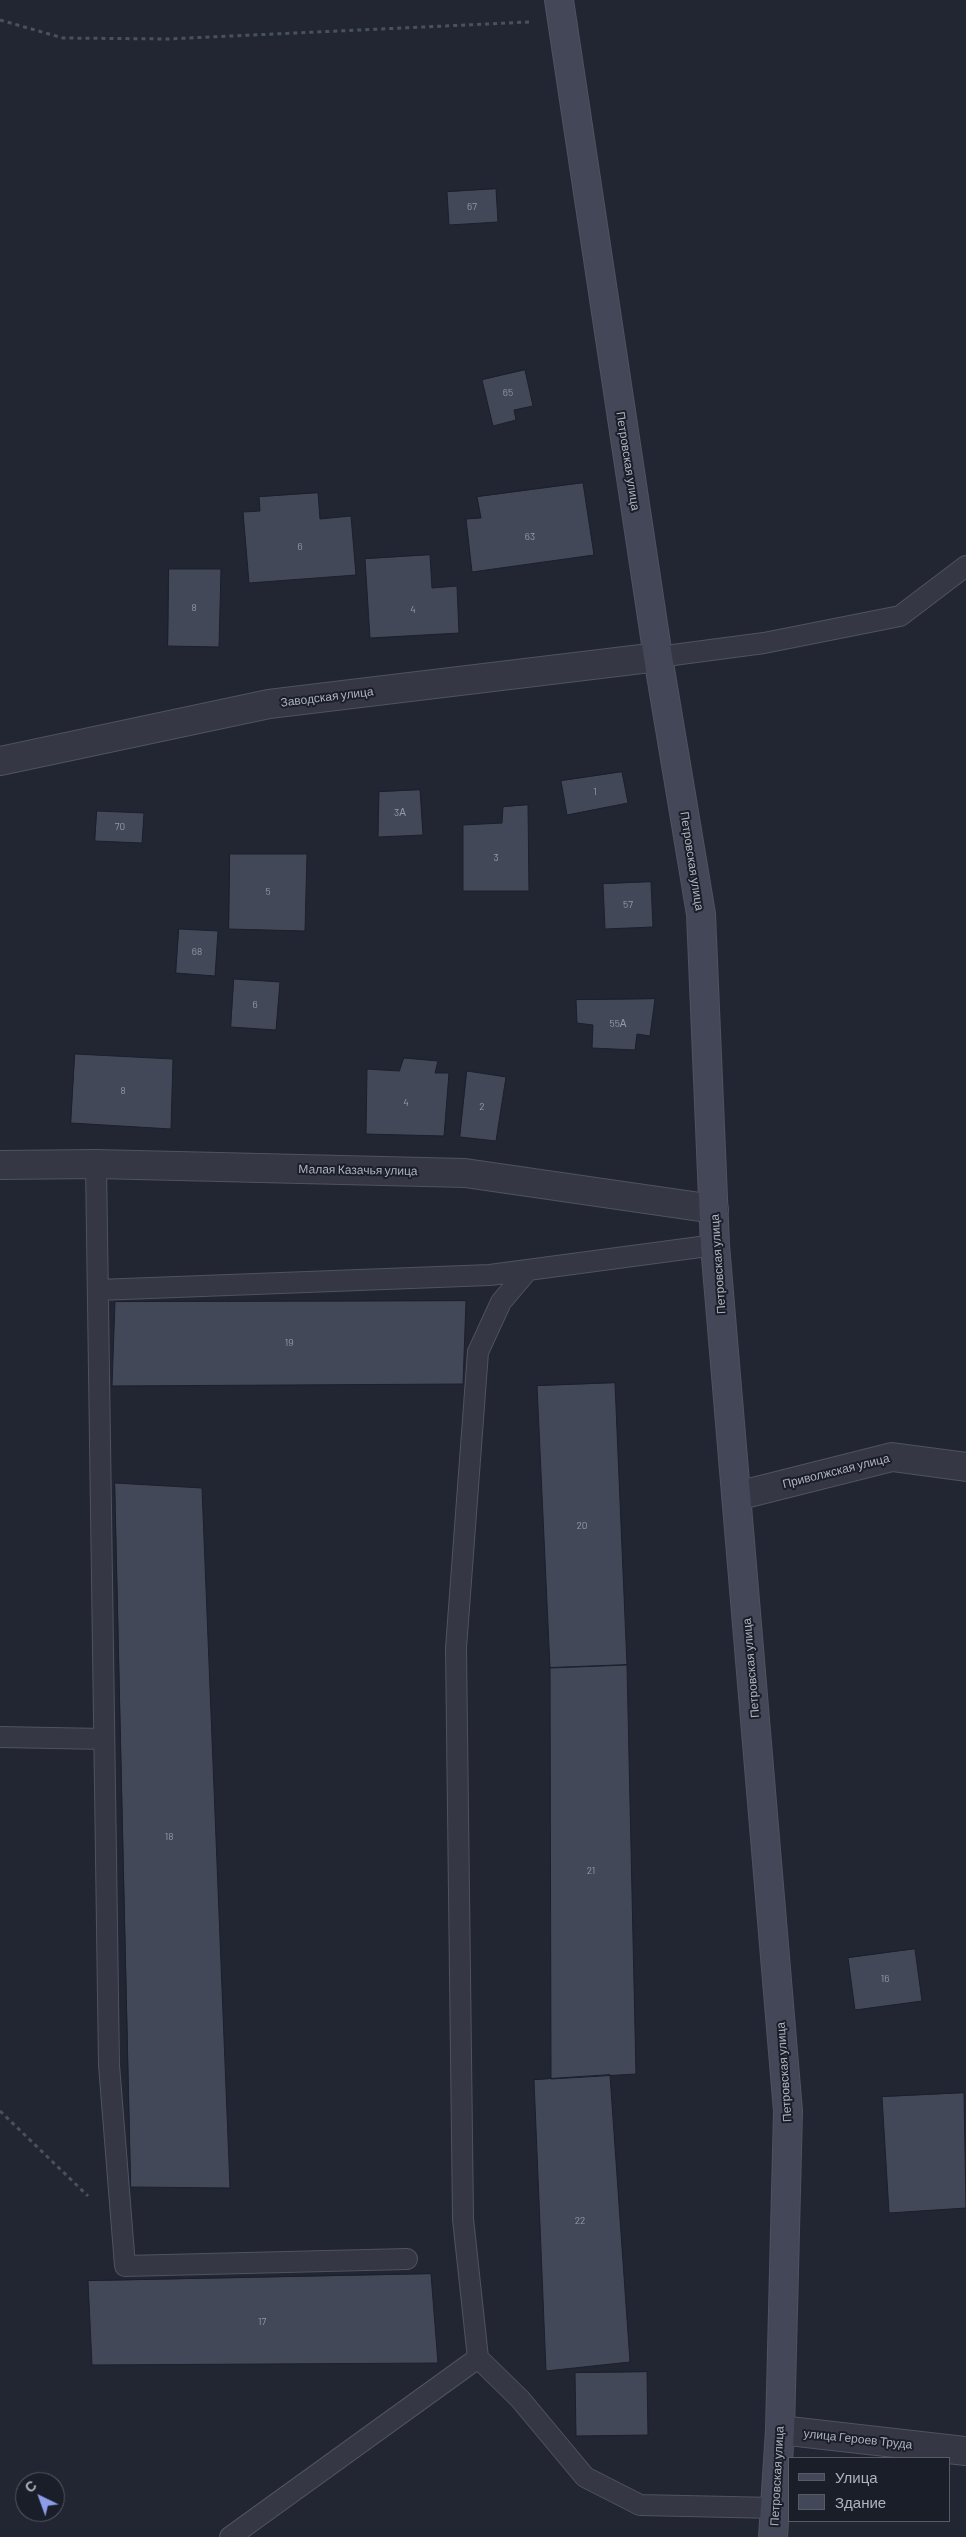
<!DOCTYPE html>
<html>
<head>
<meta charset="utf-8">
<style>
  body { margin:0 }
  #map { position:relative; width:966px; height:2537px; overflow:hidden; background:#222633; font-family:Barlow,sans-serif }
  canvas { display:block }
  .legend { position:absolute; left:788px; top:2457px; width:162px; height:65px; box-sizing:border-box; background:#1a1e29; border:1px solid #565a66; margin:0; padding:6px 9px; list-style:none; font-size:15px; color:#afb3c1 }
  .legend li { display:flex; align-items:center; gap:10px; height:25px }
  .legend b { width:25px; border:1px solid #565a66 }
  .north { position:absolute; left:15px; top:2472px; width:50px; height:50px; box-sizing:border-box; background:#1a1e29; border:1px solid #565a66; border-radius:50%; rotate:318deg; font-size:14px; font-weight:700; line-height:20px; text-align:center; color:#afb3c1 }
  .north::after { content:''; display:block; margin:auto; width:18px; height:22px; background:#8c9eea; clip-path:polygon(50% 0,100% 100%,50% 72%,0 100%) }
</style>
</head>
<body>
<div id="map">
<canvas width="966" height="2537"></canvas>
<ul class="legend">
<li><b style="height:6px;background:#434757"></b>Улица</li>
<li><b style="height:14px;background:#434858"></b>Здание</li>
</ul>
<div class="north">С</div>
</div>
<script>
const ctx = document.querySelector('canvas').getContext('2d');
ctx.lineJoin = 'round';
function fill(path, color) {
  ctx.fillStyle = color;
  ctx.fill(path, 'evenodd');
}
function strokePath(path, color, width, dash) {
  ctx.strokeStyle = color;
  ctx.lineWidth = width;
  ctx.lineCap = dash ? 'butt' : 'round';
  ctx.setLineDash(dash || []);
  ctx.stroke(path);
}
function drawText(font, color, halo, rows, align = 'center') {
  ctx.font = font + ' Barlow,sans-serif';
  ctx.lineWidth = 4;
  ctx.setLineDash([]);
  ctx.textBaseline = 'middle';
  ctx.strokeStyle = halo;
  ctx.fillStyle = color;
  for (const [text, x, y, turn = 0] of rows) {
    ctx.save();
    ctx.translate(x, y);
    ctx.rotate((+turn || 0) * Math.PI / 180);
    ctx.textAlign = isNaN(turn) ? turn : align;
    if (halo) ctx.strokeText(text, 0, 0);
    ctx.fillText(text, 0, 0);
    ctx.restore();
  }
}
const building = new Path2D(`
  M496,189L498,222L449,225L447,192Z
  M525,370L533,406L514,410L516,420L493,426L482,380Z
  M583,483L594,555L472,572L466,519L481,518L477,497Z
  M318,493L320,519L351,516L356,575L249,583L243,512L260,511L259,497Z
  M430,555L432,588L457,586L459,633L370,638L365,559Z
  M169,569H221L219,647L168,646Z
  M622,772L628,803L567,815L561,781Z
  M420,790L423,835L378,837L379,792Z
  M528,805L529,891H463V825L502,823L503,807Z
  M97,811L144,813L142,843L95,841Z
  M230,854H307L305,931L229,929Z
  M651,882L653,927L605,929L603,884Z
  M179,929L218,931L215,976L176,973Z
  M234,979L280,982L276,1030L231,1027Z
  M655,999L650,1036L637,1034L635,1050L592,1048L593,1025L577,1023L576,1000Z
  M75,1054L173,1059L171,1129L71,1123Z
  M404,1058L438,1061L435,1073H449L444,1136L366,1134L367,1069L399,1071Z
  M467,1071L506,1077L496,1141L460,1137Z
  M466,1301L463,1384L112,1386L115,1302Z
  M615,1383L627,1665L550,1668L537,1386Z
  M115,1483L202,1488L230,2188L131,2187Z
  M627,1665L636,2074L551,2079L550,1668Z
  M915,1949L922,2001L855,2010L848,1958Z
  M610,2075L630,2362L546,2371L534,2080Z
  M964,2093L966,2208L889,2213L882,2097Z
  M431,2274L438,2363L92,2365L88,2281Z
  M647,2372L648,2435L576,2436L575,2373Z`);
fill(building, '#434858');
strokePath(building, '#1c202b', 1);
const lane = new Path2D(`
  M658,657L764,643L900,616L966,566
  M96,1164L109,2065L125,2266L407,2259
  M528,1270L501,1302L478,1352L456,1648L463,2219L478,2358L520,2399L585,2477L640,2505L775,2508
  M98,1290L490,1275L715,1245
  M0,1737L104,1739
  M230,2537L478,2358`);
const street = new Path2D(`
  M0,761L269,704L658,657
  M0,1165L96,1164L465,1173L714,1209
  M737,1496L892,1457L966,1467
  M780,2430L966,2451`);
const secondary = new Path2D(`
  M559,0L658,657L701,914L715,1245L788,2111L780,2430L773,2537`);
strokePath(lane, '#4f535f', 22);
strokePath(street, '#4f535f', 30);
strokePath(secondary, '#4f535f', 30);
strokePath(new Path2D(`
  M0,20L63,38L168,39L529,22
  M0,2111L88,2196`), '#485359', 3, [4, 4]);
strokePath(lane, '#353844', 20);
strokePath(street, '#353844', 28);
strokePath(secondary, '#434757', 28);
drawText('10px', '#9498a7', null, [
  ["67",472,207],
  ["65",508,393],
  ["63",530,537],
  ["6",300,547],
  ["8",194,608],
  ["4",413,610],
  ["1",595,792],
  ["3А",400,813],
  ["70",120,827],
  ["3",496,858],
  ["5",268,892],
  ["57",628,905],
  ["68",197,952],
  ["6",255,1005],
  ["55А",618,1024],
  ["8",123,1091],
  ["4",406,1103],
  ["2",482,1107],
  ["19",289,1343],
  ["20",582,1526],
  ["18",169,1837],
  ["21",591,1871],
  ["16",885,1979],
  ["22",580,2221],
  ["17",262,2322]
]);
drawText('12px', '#afb3c1', '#1a1e29', [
  ["Петровская улица",628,461,81],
  ["Заводская улица",327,697,-7],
  ["Петровская улица",692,861,81],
  ["Малая Казачья улица",358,1170,1],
  ["Петровская улица",718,1264,-94],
  ["Приволжская улица",836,1471,-14],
  ["Петровская улица",751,1668,-95],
  ["Петровская улица",784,2072,-94],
  ["улица Героев Труда",858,2439,6],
  ["Петровская улица",777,2476,-87]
]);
</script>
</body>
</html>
